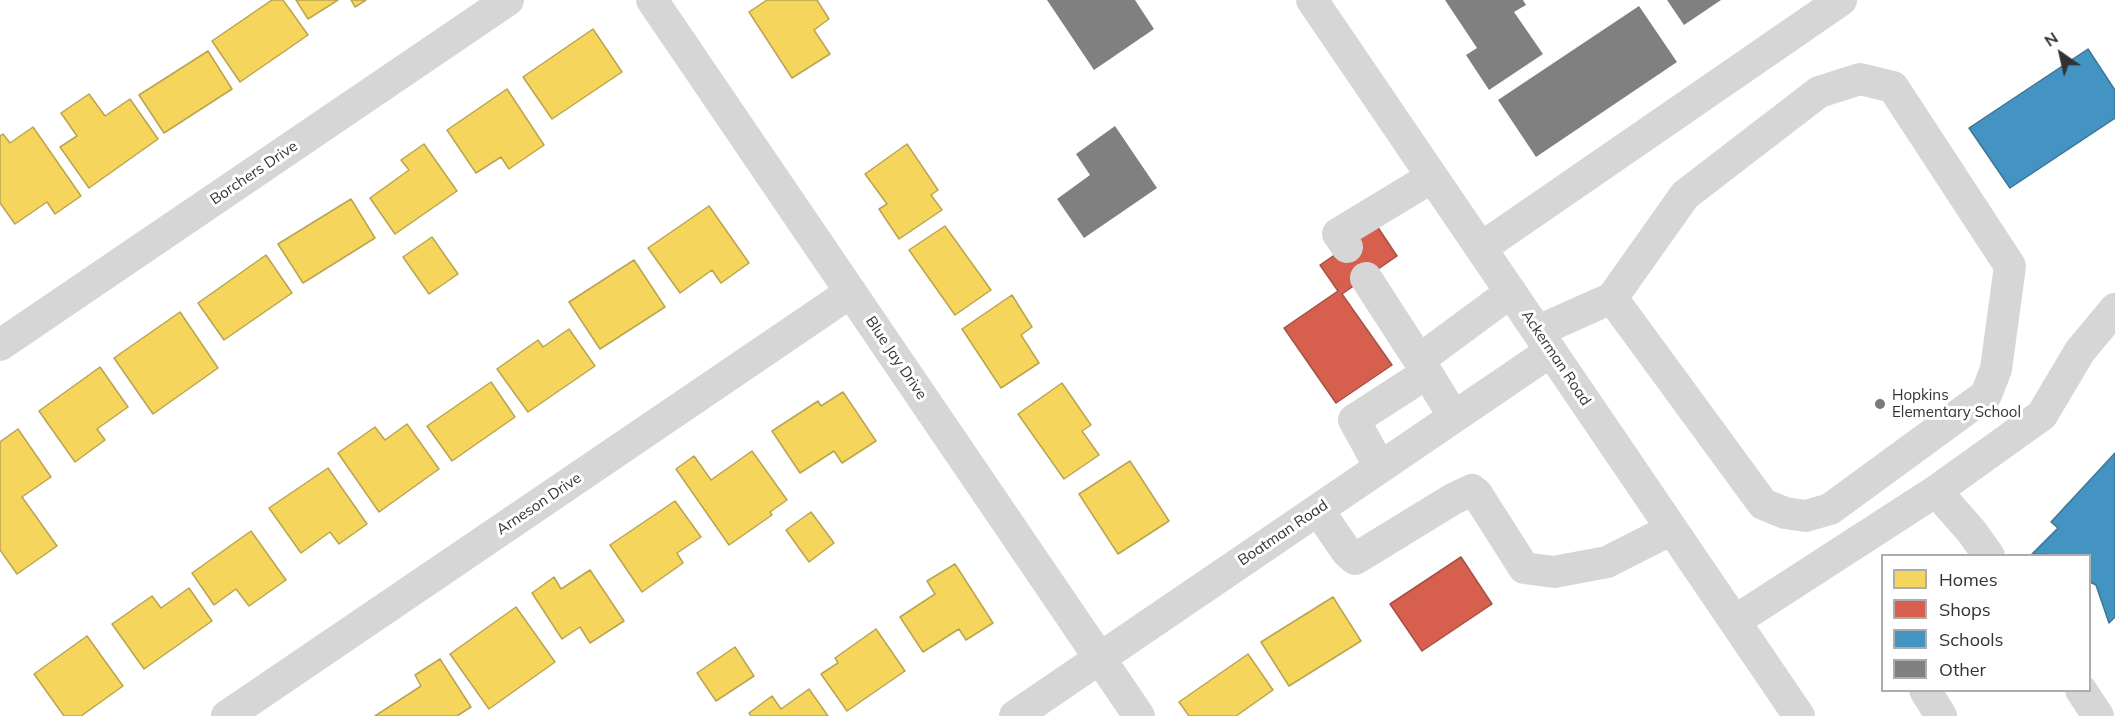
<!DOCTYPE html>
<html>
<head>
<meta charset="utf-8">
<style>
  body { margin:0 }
  #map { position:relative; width:2115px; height:716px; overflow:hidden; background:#fff; font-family:Mulish,sans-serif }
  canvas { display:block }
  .legend { position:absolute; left:1881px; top:554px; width:210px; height:138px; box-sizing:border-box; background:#fff; border:2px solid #adadad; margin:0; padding:8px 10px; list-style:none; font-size:18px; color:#323232 }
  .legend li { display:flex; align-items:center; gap:12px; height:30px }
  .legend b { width:30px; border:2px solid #adadad }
  .north { position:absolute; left:2031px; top:24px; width:60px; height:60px; -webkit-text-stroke:4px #fff; paint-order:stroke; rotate:326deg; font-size:16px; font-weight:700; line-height:24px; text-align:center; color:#323232 }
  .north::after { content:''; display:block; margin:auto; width:21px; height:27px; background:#323232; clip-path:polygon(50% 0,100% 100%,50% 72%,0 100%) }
</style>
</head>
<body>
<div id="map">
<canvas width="2115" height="716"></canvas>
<ul class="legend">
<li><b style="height:16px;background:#f6d55c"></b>Homes</li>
<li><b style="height:16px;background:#d6604d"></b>Shops</li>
<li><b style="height:16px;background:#4393c3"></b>Schools</li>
<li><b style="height:16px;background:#808080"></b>Other</li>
</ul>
<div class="north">N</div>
</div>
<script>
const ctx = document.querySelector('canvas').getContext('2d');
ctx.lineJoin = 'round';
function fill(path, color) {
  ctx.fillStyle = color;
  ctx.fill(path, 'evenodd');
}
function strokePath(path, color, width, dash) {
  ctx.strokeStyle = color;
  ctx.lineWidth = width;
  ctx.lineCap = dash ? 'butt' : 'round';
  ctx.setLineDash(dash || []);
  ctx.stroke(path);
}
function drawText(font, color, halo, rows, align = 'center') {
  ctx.font = font + ' Mulish,sans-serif';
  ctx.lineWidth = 6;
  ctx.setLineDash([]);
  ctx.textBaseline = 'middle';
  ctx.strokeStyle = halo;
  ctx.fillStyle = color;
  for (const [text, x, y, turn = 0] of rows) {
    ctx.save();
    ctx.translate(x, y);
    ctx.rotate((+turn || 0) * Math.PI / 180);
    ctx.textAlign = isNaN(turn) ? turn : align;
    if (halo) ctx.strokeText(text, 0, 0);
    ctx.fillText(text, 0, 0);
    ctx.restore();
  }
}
const homes = new Path2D(`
  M272,0H283L308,35L240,82L212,41Z
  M296,0H338L308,19Z
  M351,0H366L355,7Z
  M767,0H817L829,19L814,30L830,54L792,78L749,12Z
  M593,29L622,72L552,119L523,77Z
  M208,51L232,89L164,133L139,95Z
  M507,89L544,145L509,169L501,157L476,173L447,130Z
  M89,94L105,116L130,99L158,139L89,188L60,147L77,136L61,113Z
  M33,127L81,196L55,214L47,202L15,224L0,203V136L3,134L10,143Z
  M424,144L457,191L395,234L370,198L409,170L401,160Z
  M907,144L938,190L931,195L942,210L899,239L879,209L887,204L865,174Z
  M351,199L375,238L303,283L278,244Z
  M709,206L749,263L721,283L712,270L680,293L648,248Z
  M945,226L991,290L955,315L909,250Z
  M432,237L458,274L429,294L403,257Z
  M266,255L292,293L224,340L198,303Z
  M634,260L665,307L600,349L569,302Z
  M1012,295L1032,327L1021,335L1039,363L1001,388L962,329Z
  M180,312L218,368L153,414L114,358Z
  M569,329L595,366L528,412L497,369L538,340L543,347Z
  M100,367L128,407L97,429L105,440L75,462L39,411Z
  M491,382L515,417L452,461L427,426Z
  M1062,383L1091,425L1082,431L1099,455L1064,479L1018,414Z
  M843,392L876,441L842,463L834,451L800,473L772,431L818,401L821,406Z
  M407,424L439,469L379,512L338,453L375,427L385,440Z
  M18,429L51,477L22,497L57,546L17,574L0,550V442Z
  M752,451L787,500L770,512L772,515L729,545L676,469L694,456L711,480Z
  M1130,461L1169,521L1118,554L1079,494Z
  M328,468L367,524L339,544L330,532L301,553L269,508Z
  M675,501L701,537L677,553L683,563L642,592L610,545Z
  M811,512L834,543L809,562L786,530Z
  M251,531L286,580L249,606L236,589L214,605L192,573Z
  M955,564L993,623L966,640L959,629L923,652L900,617L935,594L927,581Z
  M590,570L624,621L590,643L580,627L562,639L532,593L554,577L561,589Z
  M189,588L212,621L144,669L112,624L152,596L161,608Z
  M1333,597L1361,641L1289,686L1261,642Z
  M516,607L555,662L489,709L450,654Z
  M876,629L905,671L847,711L821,674L838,663L835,658Z
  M87,636L123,686L81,716H64L34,674Z
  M735,647L754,676L716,701L697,673Z
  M1248,654L1273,690L1236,716H1189L1179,702Z
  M440,659L471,707L457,716H375L421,686L415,675Z
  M809,689L828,716H751L749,713L772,696L781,709Z`);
fill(homes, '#f6d55c');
strokePath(homes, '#bba44f', 1.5);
const shops = new Path2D(`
  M1377,226L1397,256L1342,294L1392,365L1336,403L1284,328L1338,291L1320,265Z
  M1461,557L1492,604L1422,651L1390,604Z`);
fill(shops, '#d6604d');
strokePath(shops, '#a55245', 1.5);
const schools = new Path2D(`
  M2088,49L2115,90V118L2010,188L1969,128Z
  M2115,453V617L2109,623L2096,585L2090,582V556L2032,554L2058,528L2051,522Z`);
fill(schools, '#4393c3');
strokePath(schools, '#3e7698', 1.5);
fill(new Path2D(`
  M1047,0H1135L1154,29L1094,70Z
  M1445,0H1523L1526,5L1514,12L1543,54L1489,90L1466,55L1477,48Z
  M1667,0H1721L1684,25Z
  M1639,6L1677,62L1536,157L1498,100Z
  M1115,126L1157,188L1084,238L1057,199L1090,175L1076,154Z`), '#808080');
strokePath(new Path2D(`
  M652,0L1139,716
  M1312,0L1799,716
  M1347,247L1338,234L1432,177
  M1481,248L1841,0
  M1366,278L1419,360
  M1538,331L1612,298L1685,195L1819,92L1860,79L1893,87L2010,266L1996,369L1986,395L1830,509L1806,516L1785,513L1763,504L1612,298
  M0,345L508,0
  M1454,417L1419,360L1511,292
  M1380,467L1354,420L1427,373
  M1936,491L1972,532L1989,556
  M1318,510L1347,552L1355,559L1453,499L1472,490L1477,494L1524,568L1554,572L1607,562L1672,529
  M1735,621L1936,491L2042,415L2080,351L2115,309
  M1925,690L1941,716
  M2081,690L2098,716
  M227,716L851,292
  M1015,716L1551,351`), '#d6d6d6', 32);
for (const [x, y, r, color] of [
  [1880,404,6,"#7a7a7a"]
]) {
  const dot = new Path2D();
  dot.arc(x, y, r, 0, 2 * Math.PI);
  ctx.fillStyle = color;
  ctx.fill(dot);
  strokePath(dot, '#fff', 2);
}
drawText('15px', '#323232', '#fff', [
  ["Borchers Drive",254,173,-34],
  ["Blue Jay Drive",896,358,56],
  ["Ackerman Road",1556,358,56],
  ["Arneson Drive",539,504,-34],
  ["Boatman Road",1283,533,-34]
]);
drawText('15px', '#323232', '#fff', [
  ["Hopkins",1892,395],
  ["Elementary School",1892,412]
], 'left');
</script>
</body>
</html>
